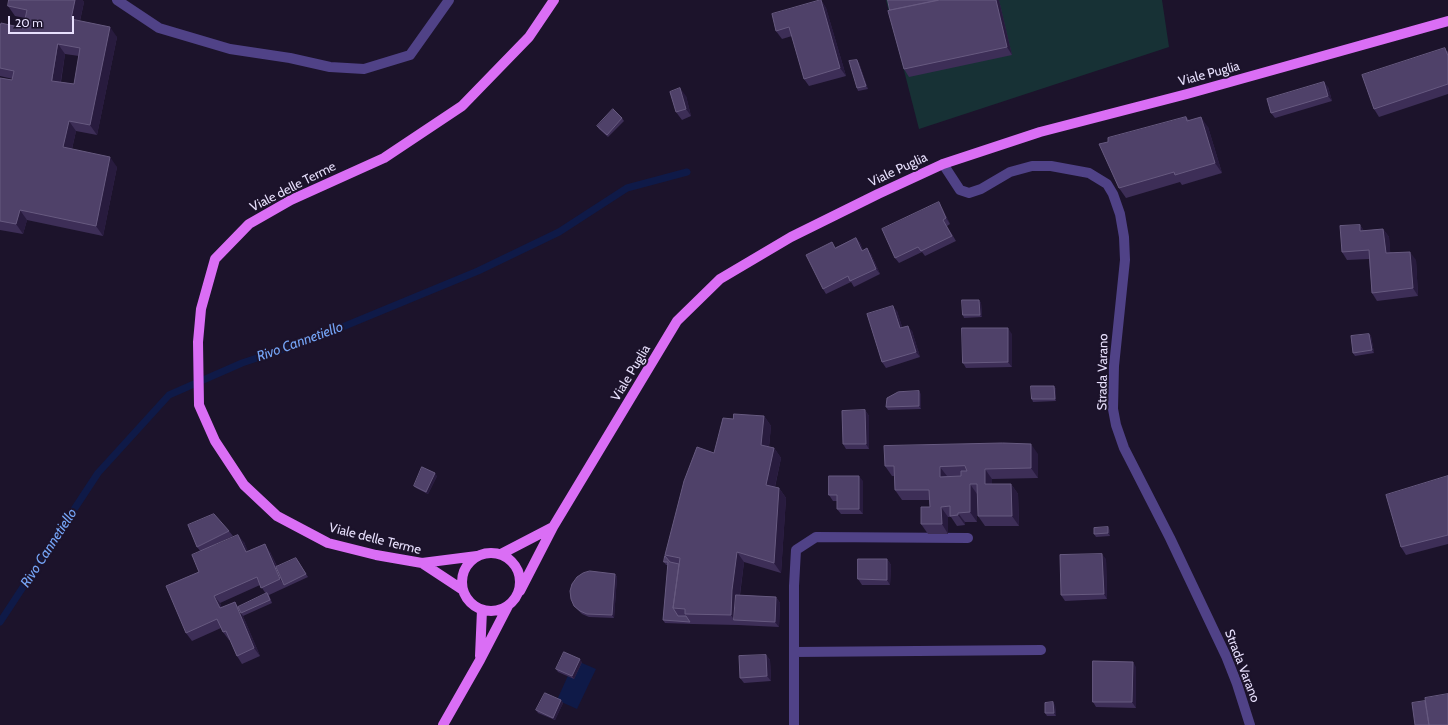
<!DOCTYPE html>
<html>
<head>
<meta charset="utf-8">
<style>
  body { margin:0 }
  #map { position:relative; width:1448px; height:725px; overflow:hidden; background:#1c132b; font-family:Cabin,sans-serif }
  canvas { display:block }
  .scale { position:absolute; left:8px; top:16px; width:66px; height:18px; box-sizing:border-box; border:2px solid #e8e0fd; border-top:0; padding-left:5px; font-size:12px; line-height:14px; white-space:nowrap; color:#e8e0fd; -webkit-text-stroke:3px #1c132b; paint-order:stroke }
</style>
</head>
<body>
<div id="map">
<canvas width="1448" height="725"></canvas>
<div class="scale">20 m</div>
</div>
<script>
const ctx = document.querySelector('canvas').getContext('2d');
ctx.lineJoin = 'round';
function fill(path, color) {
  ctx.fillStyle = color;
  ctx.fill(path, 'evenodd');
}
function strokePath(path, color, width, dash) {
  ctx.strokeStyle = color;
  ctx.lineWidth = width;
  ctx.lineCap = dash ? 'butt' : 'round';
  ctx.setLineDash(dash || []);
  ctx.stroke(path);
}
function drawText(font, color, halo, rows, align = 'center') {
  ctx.font = font + ' Cabin,sans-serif';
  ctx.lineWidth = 4;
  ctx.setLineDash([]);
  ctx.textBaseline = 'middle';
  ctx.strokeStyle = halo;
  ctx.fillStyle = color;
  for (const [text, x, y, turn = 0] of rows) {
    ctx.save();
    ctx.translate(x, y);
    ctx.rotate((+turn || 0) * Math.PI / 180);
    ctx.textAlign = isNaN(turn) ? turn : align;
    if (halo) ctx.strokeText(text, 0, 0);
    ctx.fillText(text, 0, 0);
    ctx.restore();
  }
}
fill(new Path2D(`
  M886,0H1162L1169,47L919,129Z`), '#173135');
fill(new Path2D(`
  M575,660L596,669L577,709L557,700Z`), '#0f1a48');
strokePath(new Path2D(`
  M0,622L98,473L169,395L242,363L311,340L478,271L559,232L627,188L687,172`), '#0f1a48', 7);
strokePath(new Path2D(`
  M117,0L159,28L230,49L290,58L330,67L364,69L410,55L449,0
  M943,164L960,190L969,193L981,189L1010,172L1032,166H1051L1089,173L1107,184L1113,194L1120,214L1124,237L1125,260L1114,366L1113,409L1116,425L1124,448L1170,538L1226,656L1237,684L1250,725
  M794,652L1041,650
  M794,725V586L796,550L816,537L968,538`), '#504287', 10);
strokePath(new Path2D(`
  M462 582a29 29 0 1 1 58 0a29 29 0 1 1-58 0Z
  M501,554L553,527
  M422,563L477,556
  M463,590L422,563L376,555L328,543L277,516L244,485L215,441L199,405L198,342L201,309L215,259L249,224L291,200L384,158L462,106L529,37L554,0
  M520,591L553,527L677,321L720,279L791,237L878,194L943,164L1040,132L1187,94L1448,21
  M480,656L482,610
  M443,725L480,660L508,606`), '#da6ef5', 10);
fill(new Path2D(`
  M9,0H82L84,2L80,21L117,37L97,135L76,131L72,149L117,167L103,236L27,220L23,234L0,230V231V78L12,80L13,79L0,76V26L23,28L25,18L15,16L8,6ZM65,54L79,56L74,84L61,82Z
  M821,0L826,8L846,76L809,86L804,79L792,36L782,39L776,31Z
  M888,0H999L1012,55L909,77L904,69Z
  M1448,51V94L1379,117L1374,109Z
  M857,60L859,63L868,89L858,91L857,88Z
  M1328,87L1332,101L1275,118L1271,113Z
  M686,96L691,116L682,120L676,112Z
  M1186,117L1189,120L1208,127L1222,173L1182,185L1180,182L1126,198L1119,188L1108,142Z
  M622,118L624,121L608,137L599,129L597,126Z
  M942,208L950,224L947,226L956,241L925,256L922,252L899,263L895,258Z
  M1360,225L1364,231L1383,229L1389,237L1390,252L1416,260L1418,296L1377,301L1372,293L1369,259L1347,260L1342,252Z
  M856,238L860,243L863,250L871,254L880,274L854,287L851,282L826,294L823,289L836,247Z
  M979,300L981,303L982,317L964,318L963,315Z
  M897,311L902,327L912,331L920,357L886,368L882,362Z
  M1012,334V367L966,368L963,363Z
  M1369,334L1371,336L1374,353L1355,356L1353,353Z
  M1054,386L1056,389V401L1033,402L1032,399Z
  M921,394V409L888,410L886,407Z
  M865,410L869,416V449H846L843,444Z
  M764,416L771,426L769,447L774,448L781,458L775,487L779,488L786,498L781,573L744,562L740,595L776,597L780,603L779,627L738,625L692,624L665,623L663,620L668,565H666L664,562L665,556V555L714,453L733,419Z
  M1038,454V478L992,479V484H1011L1018,494L1019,526H985L978,516L977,494V522H965V525L957,526L951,517H948V534H928L921,524L930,507L929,500H902L895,490L894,476H892L885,466Z
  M437,476L428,494L416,488L414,486Z
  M1448,476V544L1406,555L1401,547Z
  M863,481V514H841L837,509V501H833L829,495Z
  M1110,530V536L1096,537L1094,534Z
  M229,531L233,536L214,545L244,542L248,552H270L277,566L298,561L308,577L269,595L272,603L243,616L260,656L242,664L237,656L230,640H229L223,632L221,628L192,641L186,633L199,572L201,552L197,547ZM260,585L266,594L238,607L235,602L222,608L220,603Z
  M887,559L891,565L890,585H862L858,579Z
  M1106,559L1107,599L1065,601L1061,595Z
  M615,574L617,577L614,618L589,617L582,614L574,606Z
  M766,655L770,660L771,681L744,683L740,678Z
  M582,662L574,679L558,672L556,669Z
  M1136,667V708L1096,707L1093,702Z
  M561,700L563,703L555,720L538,713L536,710Z
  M1055,705L1056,716H1047L1045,713Z`), '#3d2e57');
fill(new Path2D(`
  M75,0H82L84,2L78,29L71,19Z
  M821,0L826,8L846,76L840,68Z
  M996,0H999L1012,55L1007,47Z
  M110,27L117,37L97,135L90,125Z
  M58,44L65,54L59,91L52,81Z
  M857,60L859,63L868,89L866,86Z
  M1324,82L1328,87L1332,101L1328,96Z
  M680,88L686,96L691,116L686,109Z
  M1201,117L1208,127L1222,173L1215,163Z
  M69,121L76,131L70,157L63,147Z
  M110,157L117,167L103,236L96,226Z
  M939,202L950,224L946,218Z
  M20,210L27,220L23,234L16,224Z
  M1360,225L1365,233L1360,231Z
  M1383,229L1389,237L1391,260L1386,253Z
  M856,238L860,243L866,256L862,251Z
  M867,248L871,254L880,274L876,269Z
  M1410,252L1416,260L1418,296L1413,288Z
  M979,300L981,303L982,317L980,315Z
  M893,306L897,311L904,333L900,328Z
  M908,326L912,331L920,357L916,352Z
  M1008,328L1012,334V367L1008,362Z
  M1369,334L1371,336L1374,353L1372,350Z
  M1054,386L1056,389V401L1055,399Z
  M919,391L921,394V409L919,406Z
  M865,410L869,416V449L866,444Z
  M764,416L771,426L768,455L761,445Z
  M1031,444L1038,454V478L1031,468Z
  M774,448L781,458L773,495L766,485Z
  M940,467L947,476L940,477Z
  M985,469L992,479V494L985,484Z
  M435,473L437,476L428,494L426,492Z
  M859,476L863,481V514L859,509Z
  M970,484L977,494V522L970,512Z
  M1011,484L1018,494L1019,526L1012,516Z
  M779,488L786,498L781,573L774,563Z
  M941,507L948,517V534L942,524Z
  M958,513L965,522V525L958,515Z
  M1108,527L1110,530V536L1108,533Z
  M238,535L244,542L252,560L246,552Z
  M265,544L270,552L285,584L284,585L280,579Z
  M737,552L744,562L739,600L734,620L731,615L732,590Z
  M1102,554L1106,559L1107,599L1104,594Z
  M887,559L891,565L890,585L887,580Z
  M615,574L617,577L614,618L612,615Z
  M214,596L220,603L225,616L220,608Z
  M776,597L780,603L779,627L775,622Z
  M235,602L240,609L241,613L243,616L260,656L254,648Z
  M766,655L770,660L771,681L767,676Z
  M580,659L582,662L574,679L572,676Z
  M1133,662L1136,667V708L1132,702Z
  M561,700L563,703L555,720L553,718Z
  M1053,702L1055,705L1056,716L1054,713Z`), '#281b3e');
const building = new Path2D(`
  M9,0H75L71,19L110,27L90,125L69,121L63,147L110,157L96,226L20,210L16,224L0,221V78L12,80L14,71L0,68V26L1,23L23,28L27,10L8,6ZM58,44L80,48L74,84L52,81Z
  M821,0L840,68L804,79L789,27L776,31L772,14Z
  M888,0H938L890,10Z
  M940,0H996L1007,47L904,69L888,11Z
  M1445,48L1448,56V84L1374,109L1362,75Z
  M857,60L866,86L857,88L849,61Z
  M1324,82L1328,96L1271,113L1267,99Z
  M680,88L686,109L676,112L670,92Z
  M613,109L622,118L607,135L597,126Z
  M1186,117L1187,121L1201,117L1215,163L1175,175L1174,172L1119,188L1099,144L1108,142V138Z
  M939,202L946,218L943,220L952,236L921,251L918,247L895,258L882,229Z
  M1360,225V231L1383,229L1386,253L1410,252L1413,288L1372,293L1369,250L1342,252L1340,226Z
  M856,238L862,251L867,248L876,269L850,281L848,276L823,289L806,255L832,242L835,248Z
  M962,300H979L980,315H963Z
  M893,306L900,328L908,326L916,352L882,362L867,314Z
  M962,328H1008V362L963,363Z
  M1369,334L1372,350L1353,353L1351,336Z
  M1031,386H1054L1055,399H1032Z
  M919,391V406L886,407L887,398L898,392Z
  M865,410L866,444H843L842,411Z
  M734,414L764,416L761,445L774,448L766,485L779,488L774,563L737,552L732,590L731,615L685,614V609L673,608L680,558L665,555L684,481L697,447L714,453L723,418L733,419Z
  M1003,443L1031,444V468L985,469V484H1011L1012,516H978L977,484H970V512L958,513V515L950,516V506L941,507L942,524H921V507H930L929,490H895L894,466H885L884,446ZM965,466L967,471H961V476L940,477V467Z
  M422,467L435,473L426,492L414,486Z
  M829,476H859V509H837V495H829Z
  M1448,476V535L1401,547L1386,495Z
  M214,514L229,531L197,547L188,525Z
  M1108,527V533L1094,534V528Z
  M238,535L246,552L265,544L280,579L261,588L257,577L214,596L220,608L235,602L254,648L237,656L226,631L223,632L217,619L186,633L166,586L199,572L192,555Z
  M1102,554L1104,594L1061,595L1060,555Z
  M665,556L670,562L679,564L673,608L678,616H686L690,622L663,620L668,562H664Z
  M296,558L306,574L284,585L276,567Z
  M858,559H887V580L858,579Z
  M590,571L615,574L612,615L587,614L580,611L574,606L571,599L570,591L572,584L577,577L583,573Z
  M267,593L270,600L241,613L238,607Z
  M736,595L776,597L775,622L734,620Z
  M564,652L580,659L572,676L556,669Z
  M766,655L767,676L740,678L739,656Z
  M1093,661L1133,662L1132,702H1093Z
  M545,693L561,700L553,718L536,710Z
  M1448,694V725H1429L1425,698Z
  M1425,701L1429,725H1415L1412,703Z
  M1053,702L1054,713H1045V703Z`);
fill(building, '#4f4169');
strokePath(building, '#675a80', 1);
drawText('13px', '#e8e0fd', '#1c132b', [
  ["Viale Puglia",1209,74,-15],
  ["Viale Puglia",898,170,-25],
  ["Viale delle Terme",293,187,-27],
  ["Strada Varano",1103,372,-89],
  ["Viale Puglia",631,373,-59],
  ["Viale delle Terme",375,539,14],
  ["Strada Varano",1242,666,69]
]);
drawText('italic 14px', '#75a4f6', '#1c132b', [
  ["Rivo Cannetiello",300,342,-20],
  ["Rivo Cannetiello",49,548,-57]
]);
</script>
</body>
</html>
